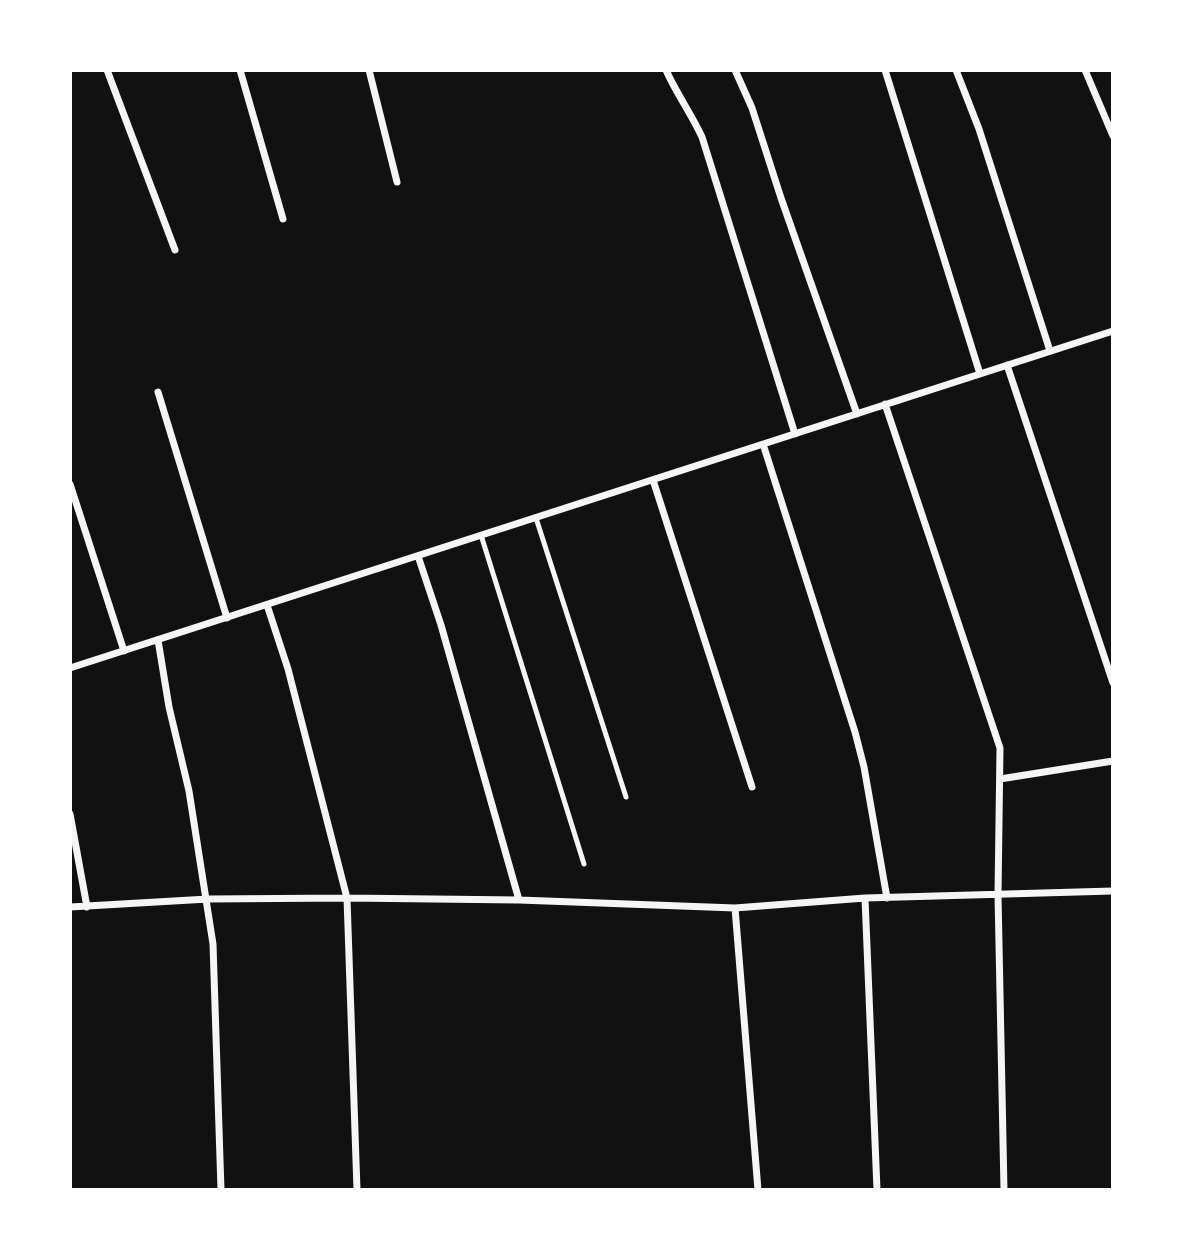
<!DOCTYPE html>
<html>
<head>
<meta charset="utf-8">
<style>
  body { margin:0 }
  #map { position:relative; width:1183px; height:1260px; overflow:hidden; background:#111; font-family:"Source Sans 3",sans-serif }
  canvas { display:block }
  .frame { position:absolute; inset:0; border:72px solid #fff; pointer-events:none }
</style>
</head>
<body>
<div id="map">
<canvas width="1183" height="1260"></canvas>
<div class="frame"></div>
</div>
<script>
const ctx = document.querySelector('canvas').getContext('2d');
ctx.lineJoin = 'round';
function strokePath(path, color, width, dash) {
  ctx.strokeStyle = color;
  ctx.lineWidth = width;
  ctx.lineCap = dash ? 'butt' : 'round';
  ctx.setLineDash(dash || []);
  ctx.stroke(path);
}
strokePath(new Path2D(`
  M536,518L626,797
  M481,535L584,864`), '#f5f5f5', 5);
strokePath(new Path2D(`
  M107,70L175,250
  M240,70L283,219
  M369,70L397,182
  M666,70C676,93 691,113 702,137L795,434
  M735,70L752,108L781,198L857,414
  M885,70L980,374
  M956,70L979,129L1050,351
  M1085,70L1113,136
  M1007,365L1113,683
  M158,392L227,618
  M885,404L1000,748L998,895L1004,1190
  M763,444L855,732L864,767L887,898
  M653,480L752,787
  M70,484L124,651
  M418,556L441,625L519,900
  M267,605L288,669L347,898L357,1190
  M158,640L169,707L189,791L213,944L221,1190
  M70,668L1113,331
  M1000,779L1113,761
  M70,814L87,907
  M865,898L877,1190
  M70,907L208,899L347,898L519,900L735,908L865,898L1113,891
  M735,908L758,1190`), '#f5f5f5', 7);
</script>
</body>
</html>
